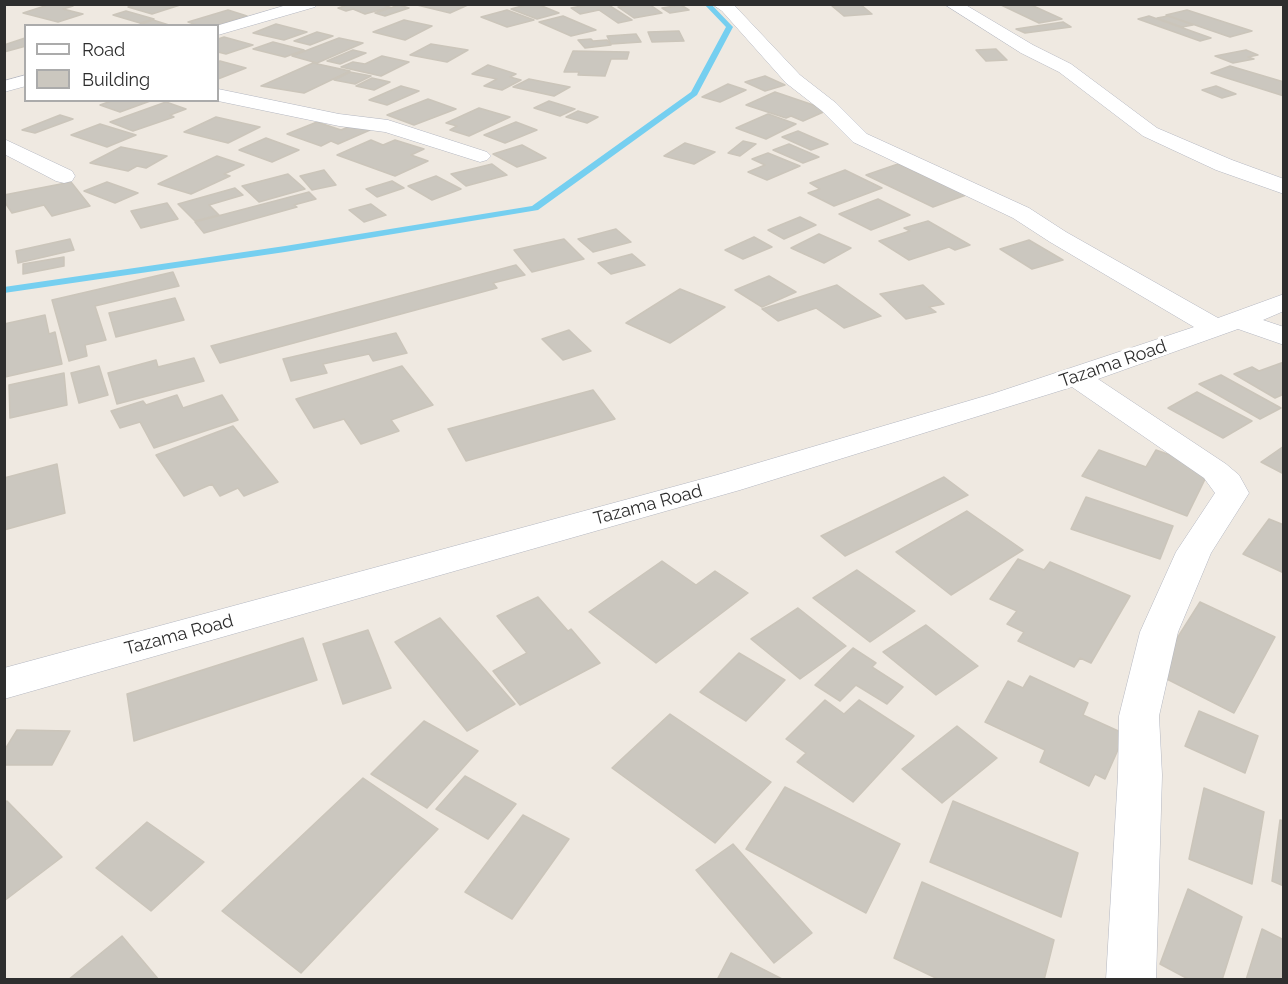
<!DOCTYPE html>
<html>
<head>
<meta charset="utf-8">
<style>
  body { margin:0 }
  #map { position:relative; width:1288px; height:984px; overflow:hidden; background:#efe9e1; font-family:Raleway,sans-serif }
  canvas { display:block }
  .frame { position:absolute; inset:0; border:6px solid #2e2e2e; pointer-events:none }
  .legend { position:absolute; left:24px; top:24px; width:195px; height:78px; box-sizing:border-box; background:#fff; border:2px solid #ababab; margin:0; padding:8px 10px; list-style:none; font-size:18px; color:#2e2e2e }
  .legend li { display:flex; align-items:center; gap:12px; height:30px }
  .legend b { width:30px; border:2px solid #ababab }
</style>
</head>
<body>
<div id="map">
<canvas width="1288" height="984"></canvas>
<div class="frame"></div>
<ul class="legend">
<li><b style="height:8px;background:#fff"></b>Road</li>
<li><b style="height:16px;background:#cbc7bf"></b>Building</li>
</ul>
</div>
<script>
const ctx = document.querySelector('canvas').getContext('2d');
ctx.lineJoin = 'round';
function fill(path, color) {
  ctx.fillStyle = color;
  ctx.fill(path, 'evenodd');
}
function strokePath(path, color, width, dash) {
  ctx.strokeStyle = color;
  ctx.lineWidth = width;
  ctx.lineCap = dash ? 'butt' : 'round';
  ctx.setLineDash(dash || []);
  ctx.stroke(path);
}
function drawText(font, color, halo, rows, align = 'center') {
  ctx.font = font + ' Raleway,sans-serif';
  ctx.lineWidth = 6;
  ctx.setLineDash([]);
  ctx.textBaseline = 'middle';
  ctx.strokeStyle = halo;
  ctx.fillStyle = color;
  for (const [text, x, y, turn = 0] of rows) {
    ctx.save();
    ctx.translate(x, y);
    ctx.rotate((+turn || 0) * Math.PI / 180);
    ctx.textAlign = isNaN(turn) ? turn : align;
    if (halo) ctx.strokeText(text, 0, 0);
    ctx.fillText(text, 0, 0);
    ctx.restore();
  }
}
fill(new Path2D(`
  M704,4H711L733,27L697,95L538,210L285,252L4,293V287L285,246L532,206L691,92L726,27Z`), '#75cff0');
const building = new Path2D(`
  M51,4L73,6L63,9L83,14L58,22L23,13Z
  M137,4H178L180,5L152,14L128,7Z
  M351,4H390L385,6L390,7L365,14L353,9L346,11L338,8Z
  M413,4H470L450,13Z
  M529,4H537L559,13L537,19L511,9Z
  M592,4H607L632,20L618,23L599,10L580,14L571,8Z
  M638,4H649L662,13L634,18L618,7Z
  M860,4L872,14L844,16L832,6Z
  M999,4H1029L1062,19L1039,23Z
  M399,5L409,8L385,16L375,13Z
  M681,5L689,10L670,13L662,8Z
  M228,10L247,16L214,26H200L188,22Z
  M507,10L534,20L507,27L481,17Z
  M1187,10L1252,31L1230,37L1166,15Z
  M126,11L154,19L140,23L113,15Z
  M563,16L596,30L571,36L539,22Z
  M1149,16L1211,38L1200,41L1138,19Z
  M1168,16L1193,25L1182,27L1157,18Z
  M153,20L172,26H136Z
  M404,20L432,26L405,40L373,32Z
  M1063,22L1071,27L1025,33L1016,29Z
  M276,24L307,32L284,40L253,33Z
  M679,31L684,41L652,42L648,32Z
  M317,32L333,36L310,45L294,41Z
  M636,34L641,42L611,44L607,36Z
  M224,37L253,45L226,54L218,52V39Z
  M25,38L26,46L4,52V45Z
  M339,38L363,43L317,63L292,56Z
  M591,39L593,41L607,40L611,45L585,48L578,40Z
  M273,42L304,50L285,57L253,49Z
  M431,44L468,50L447,62L410,55Z
  M996,49L1007,60L986,61L976,50Z
  M353,50L366,53L340,64L327,61Z
  M1246,50L1258,55L1248,57L1254,59L1233,63L1215,56Z
  M573,51L629,52L627,59H611L605,76L578,75L579,72H564Z
  M382,56L409,62L381,76L341,67L353,62L365,64Z
  M220,61L246,68L218,79V62Z
  M313,63L350,71L304,93L261,86Z
  M488,65L516,74L510,77L521,80L502,90L484,86L497,79L472,74Z
  M1230,66L1284,82V96L1211,73Z
  M350,72L371,76L355,84L334,80Z
  M765,76L785,85L765,91L745,82Z
  M372,78L390,82L374,90L356,86Z
  M529,79L570,87L554,96L513,87Z
  M728,84L746,90L720,102L702,97Z
  M401,86L419,91L387,105L369,100Z
  M1216,86L1236,94L1222,98L1202,90Z
  M775,92L828,110L803,121L791,116L786,118L746,105Z
  M428,99L456,109L414,125L387,115Z
  M114,100H153L120,112L100,105Z
  M549,101L575,109L560,116L534,108Z
  M166,102L186,109L170,115L174,117L133,131L110,122Z
  M479,108L510,117L469,136L450,130L457,126L446,123Z
  M578,111L598,117L587,123L566,117Z
  M768,114L796,124L766,139L736,128Z
  M60,115L73,119L35,133L22,130Z
  M216,117L260,127L228,143L184,132Z
  M317,122L341,130L353,125L370,130L338,144L331,141L321,146L287,134Z
  M516,122L537,130L505,143L484,135Z
  M100,124L136,135L107,147L71,135Z
  M798,131L828,144L811,150L782,137Z
  M266,138L299,150L272,162L239,150Z
  M371,140L383,145L395,140L424,149L411,155L428,161L395,176L337,155Z
  M743,141L756,144L740,156L728,153Z
  M685,143L715,152L694,164L664,156Z
  M789,144L819,157L803,163L773,150Z
  M522,145L546,158L517,167L493,154Z
  M121,147L167,156L146,168L137,166L128,171L90,163Z
  M768,153L800,166L767,180L748,172L765,165L752,159Z
  M217,156L244,165L224,174L230,176L191,194L158,184Z
  M492,164L507,175L466,186L451,174Z
  M898,164L966,195L933,207L866,175Z
  M324,170L336,185L312,190L300,176Z
  M845,170L882,188L834,206L808,193L820,189L810,183Z
  M288,174L305,189L259,202L242,186Z
  M436,176L461,189L432,200L408,186Z
  M392,181L404,188L377,197L366,189Z
  M71,182L90,206L52,216L44,205L12,213L4,201V195Z
  M107,182L138,193L115,203L84,191Z
  M235,188L243,195L209,205L219,215L195,221L178,204Z
  M309,192L316,199L294,205L297,207L204,233L195,222Z
  M878,199L910,215L871,230L839,214Z
  M167,203L178,219L141,228L131,211Z
  M371,204L386,215L364,222L349,210Z
  M800,217L816,225L784,239L768,230Z
  M928,221L970,245L955,250L949,247L909,260L879,241L910,231L904,228Z
  M616,229L631,242L593,252L578,239Z
  M819,234L851,248L824,263L791,248Z
  M754,237L772,247L743,259L725,250Z
  M70,239L74,250L18,263L16,251Z
  M564,239L584,259L532,272L514,250Z
  M1029,240L1063,260L1032,269L1000,249Z
  M632,254L645,265L611,274L598,263Z
  M64,257V266L23,274V264Z
  M516,265L525,275L493,283L497,288L220,363L211,346Z
  M173,272L179,286L95,306L106,340L85,345L87,356L69,361L52,300Z
  M769,276L796,292L762,307L735,290Z
  M837,285L881,316L844,328L816,308L778,321L762,309Z
  M923,285L944,304L929,307L936,312L906,319L880,294Z
  M680,289L725,307L670,343L626,323Z
  M175,298L184,320L116,337L109,313Z
  M45,315L49,334L55,332L62,364L5,377L4,324Z
  M569,330L591,351L563,360L542,339Z
  M396,333L407,353L373,361L369,354L323,364L327,373L291,381L283,359Z
  M194,358L204,381L117,404L108,373L156,360L158,367Z
  M1284,362V394L1275,398L1234,374L1252,367L1259,371Z
  M99,366L108,395L79,403L71,373Z
  M402,366L433,405L391,420L399,431L361,444L344,419L314,428L296,399Z
  M64,373L67,405L10,418L9,385Z
  M1221,375L1281,408L1260,419L1199,384Z
  M593,390L615,419L466,461L448,429Z
  M1197,392L1252,421L1223,438L1168,408Z
  M177,395L183,408L222,395L238,420L154,448L140,422L120,428L111,411L143,401L146,405Z
  M233,426L278,482L244,496L238,488L220,496L212,484L184,496L156,455Z
  M1284,446V474L1261,462Z
  M1099,450L1146,467L1156,450L1210,469L1187,516L1082,476Z
  M57,464L65,513L4,530V478Z
  M944,477L968,495L845,556L821,536Z
  M1086,497L1173,526L1160,559L1071,529Z
  M967,511L1023,550L951,595L896,552Z
  M1269,519L1284,525V573L1243,554Z
  M1018,559L1044,570L1050,562L1130,596L1091,663L1080,658L1074,667L1018,641L1024,632L1007,624L1017,611L990,599Z
  M662,561L696,585L715,571L748,593L656,663L589,612Z
  M857,570L915,611L870,642L813,598Z
  M538,597L568,631L571,629L600,663L520,705L493,671L527,653L497,616Z
  M1200,602L1275,637L1234,713L1155,673Z
  M798,608L846,646L800,679L751,639Z
  M440,618L515,704L467,731L395,642Z
  M926,625L978,666L936,695L883,652Z
  M368,630L391,688L343,704L323,644Z
  M303,638L317,680L134,741L127,694Z
  M853,648L876,663L872,667L903,687L887,704L856,685L840,701L815,685Z
  M739,653L785,680L746,721L700,692Z
  M1030,676L1088,703L1083,715L1125,734L1105,779L1095,774L1089,786L1040,762L1045,750L985,722L1008,681L1023,688Z
  M825,700L844,714L859,700L914,736L853,802L797,762L806,753L786,739Z
  M1199,711L1258,736L1245,773L1185,746Z
  M670,714L771,782L715,843L612,768Z
  M424,721L478,751L427,808L371,774Z
  M957,726L997,758L942,803L902,769Z
  M17,730L70,731L52,765H4V751Z
  M465,776L516,804L488,839L436,809Z
  M363,778L438,829L301,973L222,911Z
  M785,787L900,844L866,913L746,849Z
  M1204,788L1264,812L1252,884L1189,859Z
  M7,801L62,857L4,901V802Z
  M953,801L1078,853L1061,917L930,862Z
  M523,815L569,839L512,919L465,892Z
  M1280,820L1284,821V886L1272,881Z
  M147,822L204,862L151,911L96,868Z
  M733,844L812,933L774,963L696,870Z
  M922,882L1054,940L1044,980H940L894,958Z
  M1188,889L1242,917L1222,980H1190L1160,964Z
  M1262,929L1284,940V980H1246Z
  M122,936L159,980H68Z
  M731,953L784,980H717Z`);
fill(building, '#cbc7bf');
strokePath(building, '#cbc5ba', 1.5);
const minor = new Path2D(`
  M290,4H317L315,7L218,35V26H216Z
  M712,4L734,5L800,75L836,103L867,134L1029,208L1066,232L1218,318L1284,294V311L1263,320L1284,327V345L1238,329L1098,379L1226,464L1239,475L1249,493L1211,553L1178,632L1159,716L1162,775L1156,980H1106L1118,775L1119,716L1140,632L1176,552L1215,493L1204,478L1072,387L740,490L4,699V668L717,475L992,394L1194,327L1050,242L1013,218L853,142L822,111L786,83L722,11Z
  M944,4H964L1033,45L1071,64L1157,128L1232,160L1284,179V194L1216,170L1143,136L1059,72L1021,53Z
  M26,75V86L4,92V81Z
  M218,89L339,114L388,120L487,152L491,156L487,160L480,162L385,132L339,126L218,101Z
  M4,139L72,171L75,176L72,181L64,183L56,181L4,154Z`);
strokePath(minor, '#b4b7c1', 1);
fill(minor, '#fff');
drawText('18px', '#2e2e2e', '#fff', [
  ["Tazama Road",1113,364,-19],
  ["Tazama Road",648,505,-15],
  ["Tazama Road",179,635,-15]
]);
</script>
</body>
</html>
